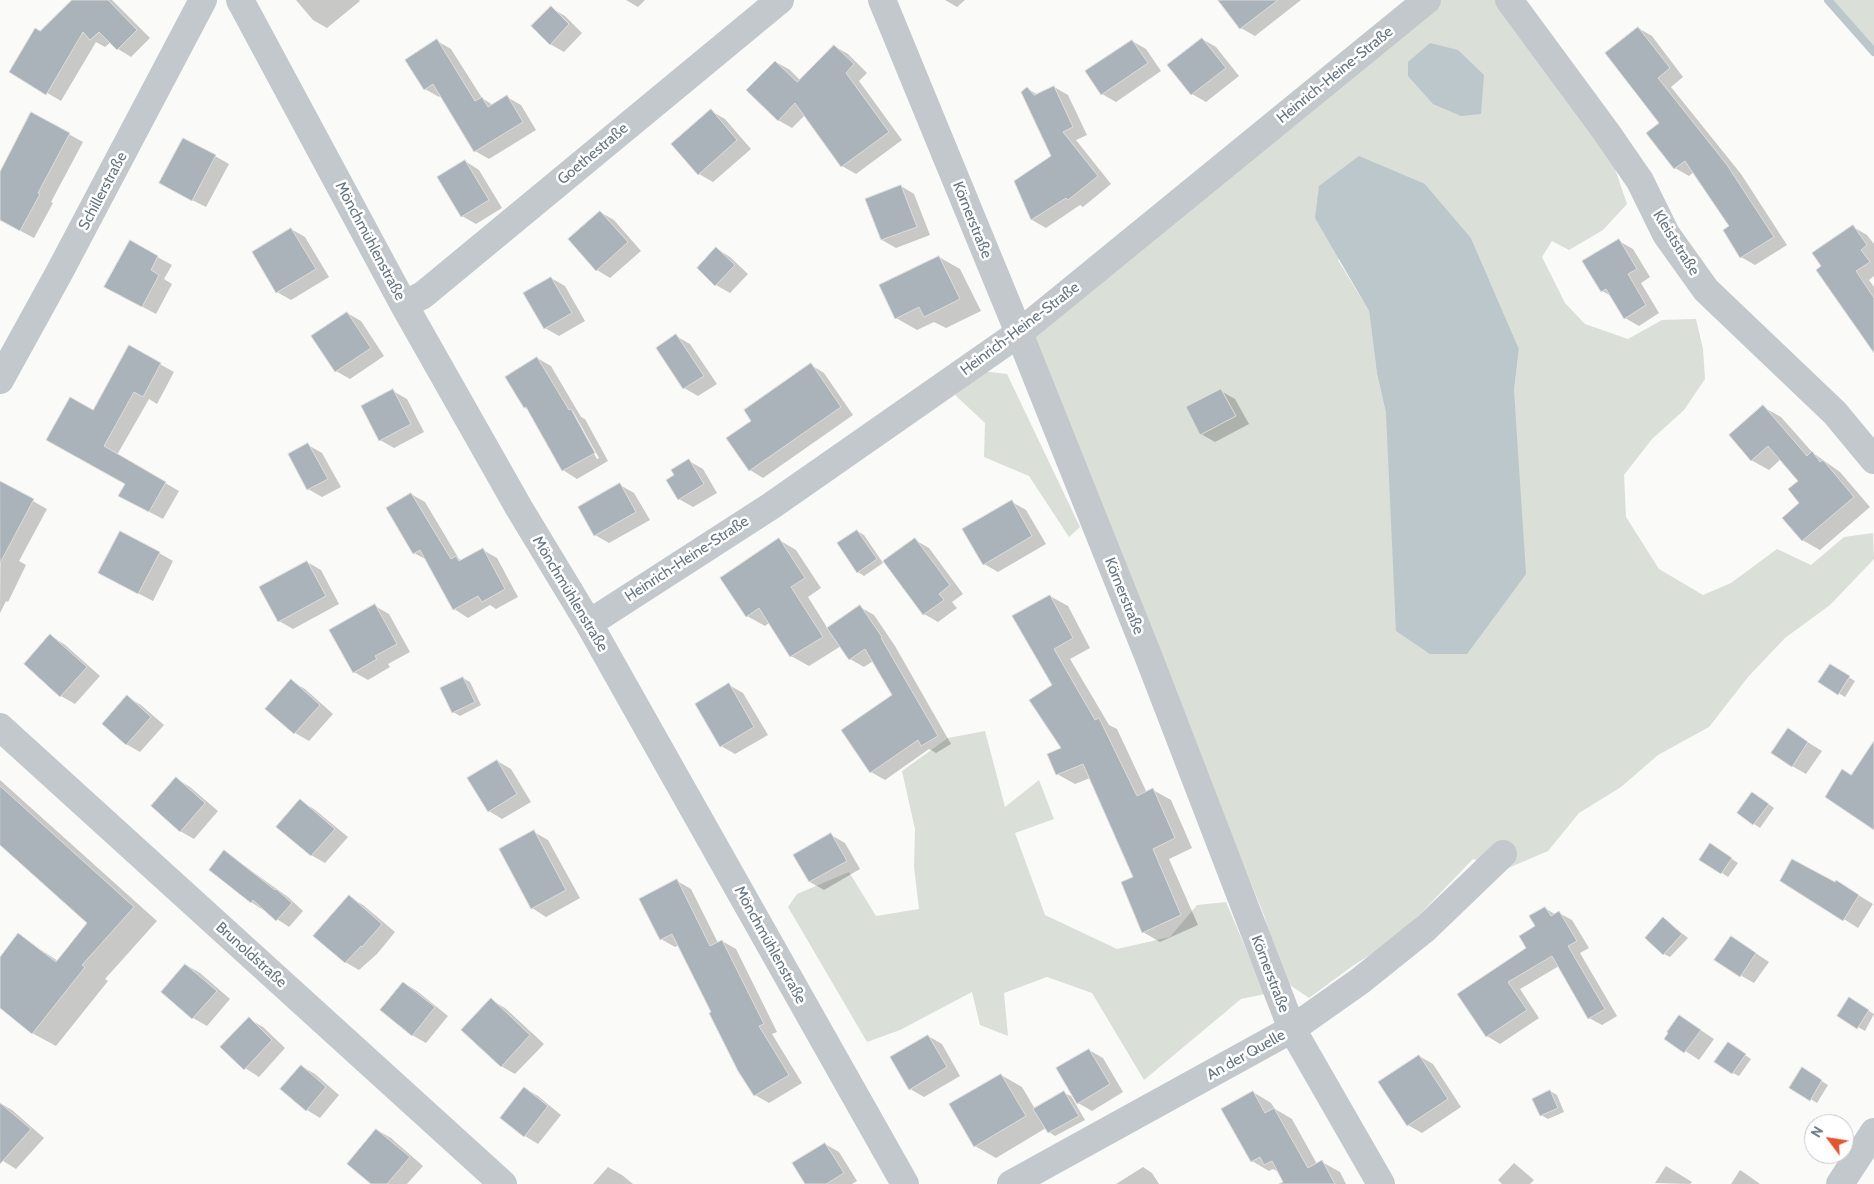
<!DOCTYPE html>
<html>
<head>
<meta charset="utf-8">
<style>
  body { margin:0 }
  #map { position:relative; width:1874px; height:1184px; overflow:hidden; background:#fafaf8; font-family:Cabin,sans-serif }
  canvas { display:block }
  .north { position:absolute; left:1804px; top:1114px; width:50px; height:50px; box-sizing:border-box; background:#fff; border:1px solid #c1c8cd; border-radius:50%; rotate:301deg; font-size:14px; font-weight:700; line-height:20px; text-align:center; color:#657683 }
  .north::after { content:''; display:block; margin:auto; width:18px; height:22px; background:#e4572e; clip-path:polygon(50% 0,100% 100%,50% 72%,0 100%) }
</style>
</head>
<body>
<div id="map">
<canvas width="1874" height="1184"></canvas>
<div class="north">N</div>
</div>
<script>
const ctx = document.querySelector('canvas').getContext('2d');
ctx.lineJoin = 'round';
function fill(path, color) {
  ctx.fillStyle = color;
  ctx.fill(path, 'evenodd');
}
function strokePath(path, color, width, dash) {
  ctx.strokeStyle = color;
  ctx.lineWidth = width;
  ctx.lineCap = dash ? 'butt' : 'round';
  ctx.setLineDash(dash || []);
  ctx.stroke(path);
}
function drawText(font, color, halo, rows, align = 'center') {
  ctx.font = font + ' Cabin,sans-serif';
  ctx.lineWidth = 5;
  ctx.setLineDash([]);
  ctx.textBaseline = 'middle';
  ctx.strokeStyle = halo;
  ctx.fillStyle = color;
  for (const [text, x, y, turn = 0] of rows) {
    ctx.save();
    ctx.translate(x, y);
    ctx.rotate((+turn || 0) * Math.PI / 180);
    ctx.textAlign = isNaN(turn) ? turn : align;
    if (halo) ctx.strokeText(text, 0, 0);
    ctx.fillText(text, 0, 0);
    ctx.restore();
  }
}
fill(new Path2D(`
  M1440,0H1504L1612,160L1627,204L1603,230L1569,250L1552,241L1542,257L1565,303L1585,324L1628,339L1662,320L1696,319L1703,349L1705,379L1684,410L1652,439L1624,475L1626,517L1659,569L1703,595L1731,583L1777,549L1811,565L1844,537L1873,533L1874,559L1830,605L1785,638L1748,677L1709,727L1658,755L1621,787L1579,813L1548,851L1506,869L1473,859L1398,937L1354,965L1309,998L1287,983L1274,949L1264,915L1027,335L1399,30ZM1425,184L1471,238L1519,349L1514,391L1386,413L1377,374L1369,311L1338,260Z
  M1828,0H1874V52L1868,47Z
  M982,371L1007,374L1080,527L1069,537L1029,476L984,457L985,423L955,395Z
  M985,731L1005,807L1039,780L1054,819L1015,833L1045,915L1117,949L1170,937L1197,905L1226,902L1265,994L1241,999L1144,1080L1092,993L1047,977L1004,993L1008,1036L980,1025L972,992L900,1030L867,1042L788,907L797,894L849,872L876,916L919,909L914,867L915,829L902,771L948,738Z`), '#dadfd7');
fill(new Path2D(`
  M1430,43L1458,50L1484,75L1481,114L1461,116L1433,104L1408,76V62Z
  M1359,156L1425,184L1471,238L1519,349L1514,391L1526,574L1467,654H1430L1396,631L1386,413L1377,374L1369,311L1315,218L1319,186Z`), '#bbc7cb');
fill(new Path2D(`
  M73,0H112L150,38L131,57L118,49L111,42L105,47L96,42L61,101L11,72L40,33Z
  M296,0H359L360,1L327,28L313,20Z
  M626,0H645L638,7Z
  M945,0H965L957,7Z
  M1219,0H1301L1255,36L1241,28Z
  M551,8L565,16L582,33L564,52L550,44Z
  M1638,28L1652,36L1683,77L1671,87L1741,174L1787,245L1755,265L1741,257L1731,226L1694,172L1689,176L1675,168L1660,123Z
  M1202,39L1216,47L1239,76L1206,102L1192,94Z
  M437,41L451,49L482,98L493,105L507,97L521,105L536,130L489,159L475,151L441,95L439,97L425,89Z
  M1132,41L1146,49L1161,71L1116,102L1102,94Z
  M834,46L848,54L867,73L859,81L902,140L856,174L842,166L805,115L792,128L778,120L776,62L790,70L801,81Z
  M1054,87L1068,95L1087,135L1076,140L1111,184L1083,207L1080,205L1046,228L1032,220L1015,181L1053,157L1028,89L1038,95Z
  M711,111L725,119L751,149L713,182L699,174Z
  M32,114L83,142L51,202L53,203L34,238L0,220V174Z
  M215,156L229,164L206,207L174,191Z
  M465,161L479,170L502,208L476,224L462,216Z
  M901,186L914,194L930,235L896,248L882,240L867,199Z
  M600,212L614,220L641,251L610,278L597,270Z
  M1853,227L1867,235L1874,244V276L1869,280L1874,287V346L1823,267Z
  M291,229L305,237L329,277L291,300L277,292Z
  M1619,241L1633,249L1650,277L1641,283L1659,313L1639,326L1625,318L1613,297L1602,291L1584,262Z
  M130,242L172,265L164,279L172,284L156,314L120,295Z
  M717,249L730,257L748,274L730,293L716,285Z
  M939,257L960,269L981,311L946,328L934,322L917,330L896,318Z
  M551,278L565,286L585,321L559,336L545,328Z
  M347,313L361,321L384,356L350,379L336,371Z
  M676,336L690,344L717,384L698,396L684,388L658,348Z
  M129,347L174,372L157,404L149,399L117,455L179,491L163,519L134,504L126,483L48,440L93,412Z
  M537,358L551,366L581,417L585,419L608,461L577,479L563,470L530,410L525,408ZM570,411H573L599,458L597,459Z
  M811,365L824,373L853,415L763,478L750,470L752,421Z
  M393,391L407,399L424,432L394,448L380,440Z
  M1221,391L1235,399L1249,424L1215,442L1201,434Z
  M1763,407L1781,417L1813,453L1840,472L1870,507L1820,550L1802,540L1799,481L1781,459L1769,470L1751,460Z
  M308,445L322,453L341,487L322,497L308,489L289,455Z
  M689,461L703,469L717,493L693,507L679,499Z
  M1,483L47,509L19,561L26,565L8,602L6,601L0,613Z
  M620,485L634,493L650,520L609,543L595,535Z
  M411,494L425,502L459,559L462,561L483,550L497,558L518,597L496,609L490,605L468,618L454,609L427,560L414,553Z
  M1012,502L1026,510L1046,544L998,572L984,564Z
  M857,531L864,535L883,563L864,576L858,572Z
  M779,540L796,550L821,588L808,597L828,629L860,607L874,615L895,646L951,744L936,753L929,749L885,780L871,772L894,696L873,661L864,667L850,659L841,646L809,666L791,656L769,623L765,626L747,616Z
  M915,540L929,548L963,594L952,602L957,608L938,622L924,614Z
  M159,553L173,561L153,601L114,581Z
  M307,562L321,570L339,604L293,629L279,621L261,588Z
  M1050,596L1068,606L1090,648L1070,659L1109,725L1117,729L1147,793L1153,790L1171,800L1192,848L1169,859L1198,925L1160,942L1143,932L1134,878L1090,778L1075,784L1057,774L1062,748L1053,685Z
  M375,606L389,614L410,652L388,664L390,667L368,680L354,672Z
  M50,636L64,644L100,676L75,704L61,696Z
  M1830,666L1855,681L1845,697L1820,682Z
  M463,678L470,682L481,705L460,716L453,712Z
  M291,681L305,689L333,714L309,741L295,733Z
  M729,685L743,693L768,735L735,754L721,746Z
  M127,697L141,705L164,725L140,752L126,744Z
  M1788,730L1822,751L1806,774L1792,766Z
  M497,761L511,769L531,802L502,819L489,811Z
  M177,779L190,787L218,811L194,839L180,831Z
  M0,780L157,921L105,979L108,981L56,1046L32,1033L0,1001V959L18,935L58,961L88,923L0,843Z
  M1759,797L1774,808L1760,828L1738,813Z
  M300,801L314,809L348,837L325,863L311,855Z
  M534,832L548,840L580,898L546,917L532,908Z
  M831,835L845,843L860,869L824,890L810,882Z
  M1717,849L1738,863L1728,877L1701,859Z
  M225,852L288,897L303,911L289,927L251,902Z
  M1782,880L1850,890L1873,904L1858,928Z
  M677,881L691,889L718,943L722,941L736,949L777,1032L772,1034L802,1083L769,1103L755,1095L679,945L675,947L661,939Z
  M349,897L363,905L395,932L377,954L359,970L345,962Z
  M1545,908L1556,915L1559,913L1572,920L1589,948L1580,953L1617,1016L1602,1025L1589,1018L1559,966L1520,989L1539,1018L1500,1044L1487,1036L1458,994L1527,948Z
  M1664,919L1688,938L1670,957L1664,954Z
  M1745,946L1769,962L1754,983L1740,975Z
  M186,965L200,973L230,999L207,1026L193,1018L163,992Z
  M404,983L417,991L448,1016L426,1043L412,1035Z
  M1849,999L1874,1014L1865,1031L1839,1016Z
  M491,1000L505,1008L544,1044L515,1074L501,1066Z
  M1680,1016L1714,1039L1699,1060L1666,1038Z
  M249,1019L263,1027L285,1048L259,1077L245,1068Z
  M928,1036L942,1044L960,1076L924,1097L910,1089Z
  M1735,1048L1751,1059L1739,1076L1733,1073Z
  M1089,1050L1103,1058L1123,1092L1092,1111L1078,1103Z
  M1419,1056L1433,1064L1461,1107L1422,1133L1408,1125L1380,1083Z
  M301,1066L315,1074L339,1095L320,1118L307,1110Z
  M1802,1069L1828,1085L1817,1103L1791,1087Z
  M1001,1075L1022,1087L1035,1109L1064,1093L1071,1096L1085,1120L1055,1136L1049,1132L1046,1128L996,1158L975,1146Z
  M524,1088L538,1096L561,1115L538,1144L525,1136Z
  M1550,1091L1557,1095L1564,1112L1548,1119L1541,1115Z
  M1253,1092L1271,1103L1275,1109L1292,1119L1317,1164L1322,1162L1340,1172L1346,1184H1286L1279,1172L1273,1169L1269,1171L1252,1161Z
  M0,1103L12,1110L44,1138L16,1169L0,1159Z
  M377,1130L391,1138L423,1166L407,1184H373Z
  M825,1144L839,1152L857,1181L852,1184H807Z
  M1514,1163L1534,1180L1530,1184H1502L1498,1180Z
  M1666,1166L1692,1182L1690,1184L1655,1183Z
  M608,1167L622,1175L633,1184H593Z
  M1143,1167L1152,1173L1159,1184H1116Z
  M1740,1170L1746,1174L1760,1184H1731Z`), '#0003');
strokePath(new Path2D(`
  M1828,0L1874,52`), '#bbc7cb', 8);
const building = new Path2D(`
  M72,0H108L137,30L117,50L99,32L90,40L83,32L46,95L9,72L35,28L40,31Z
  M1218,0H1278L1240,29Z
  M551,6L569,24L550,45L531,26Z
  M1638,27L1670,68L1658,78L1727,165L1774,237L1740,258L1723,230L1729,226L1685,161L1674,169L1646,133L1659,123L1605,53Z
  M1202,38L1226,68L1191,95L1167,65Z
  M437,39L475,101L482,97L488,107L507,95L523,122L474,152L433,84L424,90L405,60Z
  M1132,40L1148,63L1101,95L1085,71Z
  M834,45L854,64L846,73L889,132L841,167L795,103L778,121L746,90L775,61L797,82Z
  M1054,86L1073,127L1063,132L1098,176L1068,200L1066,198L1031,220L1014,181L1051,156L1021,92L1027,87L1034,95Z
  M711,109L737,140L698,175L671,144Z
  M31,112L70,133L38,193L40,194L20,231L0,220V172Z
  M183,138L216,155L192,201L159,183Z
  M465,160L489,200L461,217L437,177Z
  M901,185L917,227L881,240L865,199Z
  M600,211L628,242L596,271L568,239Z
  M1853,225L1867,245L1861,250L1870,262L1856,271L1874,298V353L1816,270L1821,266L1812,253Z
  M291,228L316,269L276,293L252,252Z
  M1619,239L1637,269L1628,274L1646,305L1624,319L1606,289L1601,292L1582,261Z
  M130,240L158,256L151,270L159,275L142,307L104,287Z
  M716,247L735,265L715,286L697,268Z
  M939,256L960,299L924,317L919,307L895,319L879,285Z
  M551,277L572,313L544,329L523,293Z
  M347,312L371,348L335,372L311,336Z
  M676,334L704,376L683,389L656,348Z
  M129,345L161,363L143,397L134,392L104,446L166,482L149,512L118,496L125,484L46,440L70,397L93,410Z
  M537,357L569,410L571,409L595,453L562,471L526,407L524,408L505,377Z
  M811,363L841,407L749,471L726,438L751,421L744,410Z
  M393,389L411,424L379,441L361,406Z
  M1221,389L1236,416L1200,435L1186,407Z
  M1763,405L1807,456L1812,451L1820,462L1823,460L1854,497L1802,541L1782,518L1799,503L1788,489L1798,481L1768,446L1751,461L1729,435Z
  M308,443L328,479L307,490L288,454Z
  M689,459L704,484L678,500L666,480L674,475L671,470Z
  M0,481L34,499L0,563Z
  M620,483L636,512L594,536L578,507Z
  M411,493L451,559L456,556L459,561L483,548L505,589L482,602L478,596L453,610L420,550L413,554L386,508Z
  M1012,500L1032,536L983,565L962,529Z
  M857,530L877,559L857,573L837,543Z
  M120,531L160,552L138,594L98,573Z
  M779,538L805,578L791,587L823,637L790,657L759,608L746,617L720,578Z
  M915,538L950,585L939,594L944,600L923,615L883,561Z
  M307,561L326,596L278,622L259,587Z
  M1050,595L1073,638L1054,649L1095,720L1099,718L1137,796L1153,788L1175,838L1153,849L1181,915L1142,933L1121,882L1133,877L1083,764L1056,775L1047,754L1061,748L1029,700L1052,685L1012,616Z
  M375,604L397,644L375,656L377,659L353,673L329,630Z
  M860,605L882,637L881,638L938,736L921,746L918,740L870,773L841,730L892,695L865,649L849,660L827,628Z
  M50,634L87,667L60,697L24,664Z
  M1830,664L1850,676L1838,695L1818,682Z
  M463,677L475,702L452,713L440,688Z
  M291,679L320,705L294,734L265,709Z
  M729,683L754,727L720,747L695,704Z
  M127,695L151,717L126,745L102,724Z
  M1788,728L1808,742L1792,767L1771,753Z
  M1874,741V830L1825,797L1842,769L1851,775Z
  M497,760L517,794L488,812L467,778Z
  M176,777L205,803L180,832L151,806Z
  M0,786L134,907L82,965L85,967L32,1034L0,1008V957L18,933L56,962L87,923L0,845Z
  M1752,792L1769,804L1753,825L1737,813Z
  M300,799L335,829L311,856L276,827Z
  M534,830L566,890L531,909L499,849Z
  M831,833L847,861L809,882L793,855Z
  M1710,843L1732,858L1721,874L1699,860Z
  M224,850L275,890L276,889L292,903L276,921L253,900L251,903L209,870Z
  M1792,859L1835,882L1836,880L1859,895L1843,921L1780,881Z
  M677,879L710,946L722,940L764,1024L759,1026L789,1075L754,1096L738,1071L709,1013L711,1012L672,934L660,940L639,899Z
  M349,895L382,924L362,947L361,946L345,963L313,936Z
  M1545,907L1551,916L1559,911L1577,941L1568,946L1605,1009L1588,1019L1552,956L1508,982L1527,1010L1486,1037L1457,994L1526,948L1519,936L1535,926L1529,916Z
  M1663,917L1682,934L1663,955L1645,938Z
  M1731,936L1756,953L1740,977L1714,960Z
  M185,964L217,991L192,1019L161,992Z
  M403,982L435,1007L412,1036L380,1010Z
  M1849,997L1869,1010L1857,1029L1837,1016Z
  M491,998L530,1035L501,1067L461,1030Z
  M1679,1015L1701,1030L1684,1053L1664,1039L1668,1033L1667,1032Z
  M249,1017L272,1040L244,1070L220,1047Z
  M928,1035L947,1067L909,1090L890,1057Z
  M1728,1042L1746,1054L1732,1074L1714,1062Z
  M1089,1049L1110,1084L1077,1104L1056,1068Z
  M1419,1055L1448,1099L1407,1126L1378,1082Z
  M301,1065L326,1087L306,1111L280,1089Z
  M1802,1067L1822,1080L1810,1101L1789,1088Z
  M1001,1074L1026,1116L974,1147L949,1104Z
  M524,1087L548,1106L524,1137L500,1118Z
  M1550,1090L1558,1108L1540,1116L1532,1099Z
  M1064,1091L1079,1116L1048,1133L1033,1109Z
  M1253,1091L1265,1113L1274,1108L1308,1168L1322,1160L1335,1184H1279L1283,1182L1272,1161L1264,1165L1260,1157L1251,1162L1221,1109Z
  M0,1103L31,1129L0,1164Z
  M376,1129L410,1157L387,1184H371L347,1164Z
  M825,1143L844,1173L826,1184H805L792,1163Z`);
fill(building, '#aab3b9');
strokePath(building, '#dcdcda', 1);
strokePath(new Path2D(`
  M240,0L404,305L519,508L588,622L646,725L905,1184
  M882,0L1019,333L1149,658L1292,1029L1381,1184
  M1509,0L1607,133L1640,181L1666,234L1706,290L1835,413L1874,460
  M404,305L423,295L780,0
  M0,380L59,273L203,0
  M588,622L602,615L771,506L1019,333L1427,0
  M0,727L503,1184
  M1011,1184L1292,1029L1360,981L1426,928L1503,854
  M1840,1184L1874,1132`), '#c3c8cc', 28);
drawText('15px', '#657683', '#fff', [
  ["Heinrich-Heine-Straße",1335,75,-39],
  ["Goethestraße",593,154,-40],
  ["Schillerstraße",103,191,-62],
  ["Körnerstraße",972,220,68],
  ["Mönchmühlenstraße",370,241,62],
  ["Kleiststraße",1676,243,58],
  ["Heinrich-Heine-Straße",1020,329,-37],
  ["Heinrich-Heine-Straße",687,559,-33],
  ["Mönchmühlenstraße",570,594,59],
  ["Körnerstraße",1124,596,68],
  ["Mönchmühlenstraße",770,945,61],
  ["Brunoldstraße",251,955,42],
  ["Körnerstraße",1270,974,69],
  ["An der Quelle",1246,1055,-29]
]);
</script>
</body>
</html>
